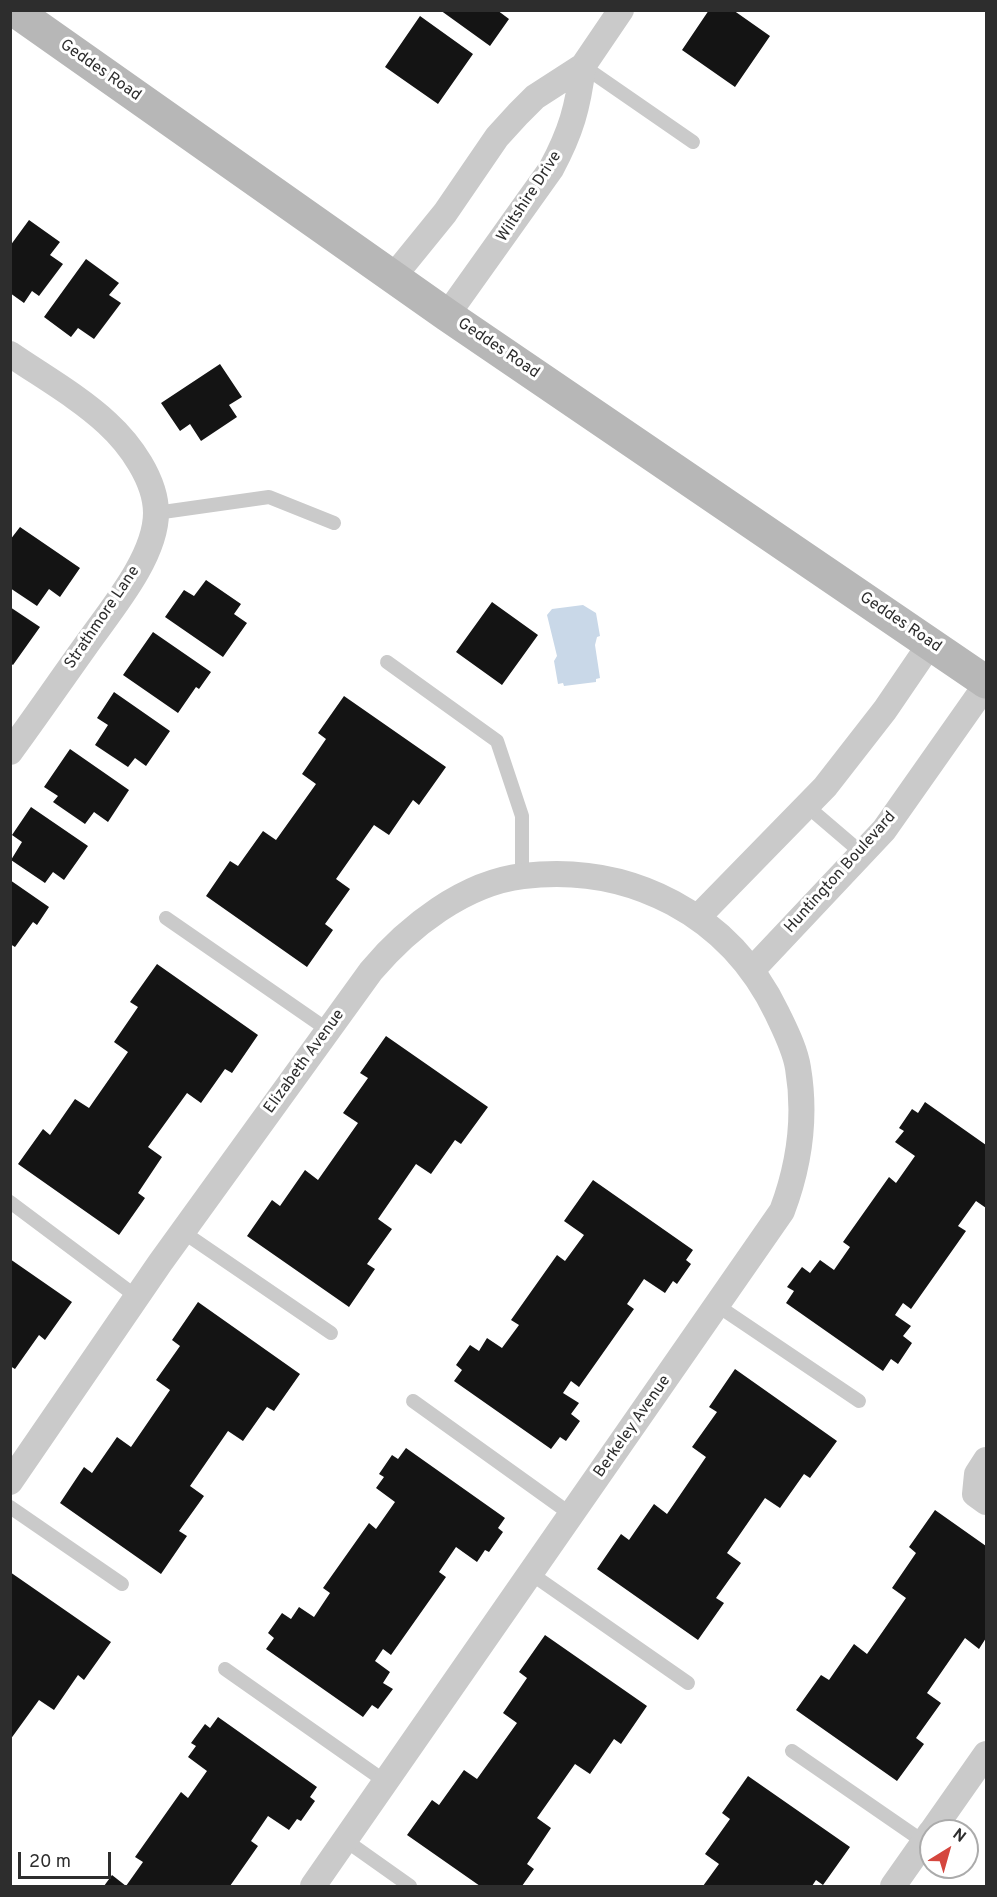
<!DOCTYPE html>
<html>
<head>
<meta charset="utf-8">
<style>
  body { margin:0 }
  #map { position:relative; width:997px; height:1897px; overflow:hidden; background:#fff; font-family:Overpass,sans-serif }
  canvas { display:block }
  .frame { position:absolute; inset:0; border:12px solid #2d2d2d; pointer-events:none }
  .north { position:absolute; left:919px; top:1819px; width:60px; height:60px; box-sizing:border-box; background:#fff; border:2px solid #ababab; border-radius:50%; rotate:37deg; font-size:16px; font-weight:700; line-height:24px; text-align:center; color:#2d2d2d }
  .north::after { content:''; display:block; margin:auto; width:21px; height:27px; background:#d5463e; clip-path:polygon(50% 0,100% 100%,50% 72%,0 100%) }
  .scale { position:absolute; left:18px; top:1852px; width:93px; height:27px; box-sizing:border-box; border:3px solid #2d2d2d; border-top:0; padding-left:8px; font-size:18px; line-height:21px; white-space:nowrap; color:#2d2d2d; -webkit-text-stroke:4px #fff; paint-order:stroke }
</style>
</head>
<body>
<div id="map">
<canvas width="997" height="1897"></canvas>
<div class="frame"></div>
<div class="north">N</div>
<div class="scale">20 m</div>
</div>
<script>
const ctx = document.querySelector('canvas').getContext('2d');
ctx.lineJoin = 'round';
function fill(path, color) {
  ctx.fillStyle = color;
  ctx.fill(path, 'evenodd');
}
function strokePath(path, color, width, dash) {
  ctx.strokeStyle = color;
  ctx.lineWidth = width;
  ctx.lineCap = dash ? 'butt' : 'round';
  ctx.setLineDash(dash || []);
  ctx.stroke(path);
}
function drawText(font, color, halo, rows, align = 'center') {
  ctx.font = font + ' Overpass,sans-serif';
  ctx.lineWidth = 6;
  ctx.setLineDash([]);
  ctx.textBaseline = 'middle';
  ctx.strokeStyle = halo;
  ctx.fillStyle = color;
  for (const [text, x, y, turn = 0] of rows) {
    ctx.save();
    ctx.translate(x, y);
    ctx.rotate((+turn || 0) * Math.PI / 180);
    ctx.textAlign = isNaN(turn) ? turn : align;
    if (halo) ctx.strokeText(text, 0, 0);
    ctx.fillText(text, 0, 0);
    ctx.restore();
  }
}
fill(new Path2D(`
  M583,605L596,613L600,636L597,637L595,645L600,678L596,679V682L564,686L563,683L558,684L554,661L557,656L547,615L552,609Z`), '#c9d8e8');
fill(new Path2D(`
  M440,10H497L509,19L490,46Z
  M709,10H733L770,36L735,87L682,50Z
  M420,16L473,54L438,104L385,67Z
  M29,220L60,242L50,255L63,264L39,296L32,291L24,303L10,293V246Z
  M86,259L119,283L109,295L121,303L94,339L78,328L71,337L44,317Z
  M220,364L242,397L229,405L237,417L201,441L190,424L180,431L161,403Z
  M20,527L80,568L60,597L49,589L37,606L10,588V540Z
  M206,580L241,604L234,614L247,623L223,657L165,617L184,590L194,596Z
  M492,602L538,635L502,685L456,652Z
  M10,607L40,627L13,665L10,663Z
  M153,632L211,672L199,689L196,687L178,713L123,675Z
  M114,692L170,731L146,766L135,758L128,767L95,745L108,725L97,718Z
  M344,696L446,767L419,805L413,800L389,835L374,825L336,879L350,889L325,924L333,930L307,967L206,896L230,861L238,866L263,831L276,840L316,784L302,774L326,739L318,733Z
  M70,749L129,790L108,822L94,812L85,824L53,802L58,796L44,787Z
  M31,807L88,846L64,880L53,872L45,883L11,860L22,842L12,835Z
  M10,880L49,907L37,925L33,922L15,947L10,944Z
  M157,964L258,1035L232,1073L225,1069L201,1103L187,1093L148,1147L162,1157L138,1193L145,1198L119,1235L18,1164L43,1129L50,1135L75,1099L89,1108L128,1052L114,1042L138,1007L130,1002Z
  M386,1036L488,1107L461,1144L455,1140L431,1174L416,1164L378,1219L392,1229L367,1264L375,1269L349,1307L247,1236L272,1200L280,1206L305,1170L318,1180L358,1123L343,1113L368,1078L360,1073Z
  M925,1102L986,1145V1208L976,1201L958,1226L966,1231L911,1309L903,1303L895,1315L911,1326L903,1336L912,1343L898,1364L891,1359L883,1371L786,1303L794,1291L787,1287L802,1267L810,1273L820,1260L834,1270L850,1247L843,1242L889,1177L896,1183L915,1156L895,1142L904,1131L899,1128L912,1109L918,1113Z
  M593,1180L693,1250L686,1260L691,1264L677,1284L673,1281L665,1293L644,1279L627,1304L634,1309L579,1387L571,1381L563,1393L579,1403L571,1414L580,1421L566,1441L560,1437L551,1449L454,1381L462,1370L456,1365L470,1345L479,1351L487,1338L502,1348L519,1325L511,1320L557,1255L565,1261L584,1235L564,1221Z
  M10,1259L72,1302L45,1340L39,1335L15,1369L10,1366Z
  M198,1302L300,1374L274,1411L267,1407L243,1441L228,1431L190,1486L204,1496L179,1531L187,1536L161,1574L60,1503L84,1467L92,1473L117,1437L131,1447L170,1390L156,1380L180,1346L172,1340Z
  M735,1369L837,1441L810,1478L804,1474L780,1508L765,1498L727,1553L741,1563L716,1598L724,1603L698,1640L597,1569L621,1534L629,1540L654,1504L667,1514L706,1457L692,1447L717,1412L709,1407Z
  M406,1448L505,1518L498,1528L503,1532L489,1552L485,1550L477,1562L456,1547L439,1572L446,1577L391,1655L383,1649L375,1661L390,1672L383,1683L393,1689L378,1709L372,1705L363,1717L266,1649L274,1638L268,1633L282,1613L291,1619L299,1607L314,1617L330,1593L323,1588L369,1523L376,1529L395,1502L376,1488L384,1477L379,1474L392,1455L398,1459Z
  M935,1510L986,1546V1638L979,1649L965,1638L927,1693L941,1703L916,1738L924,1744L897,1781L796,1710L821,1675L829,1680L854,1644L867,1654L906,1598L892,1588L916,1553L909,1547Z
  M10,1572L111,1642L84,1680L78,1675L54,1710L39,1700L10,1740Z
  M545,1635L647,1706L621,1744L614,1739L590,1774L575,1764L537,1818L551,1828L527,1864L534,1869L522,1886H480L407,1835L432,1800L439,1805L464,1770L477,1779L517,1723L503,1713L527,1678L519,1672Z
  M218,1717L317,1787L310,1797L315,1801L301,1821L297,1819L289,1830L268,1816L251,1841L258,1846L230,1886H104L112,1875L126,1886L143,1862L135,1857L181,1792L188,1798L207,1771L188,1757L196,1746L191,1743L205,1724L210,1728Z
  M748,1776L850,1847L823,1885L816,1880L812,1886H703L719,1864L705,1854L730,1819L722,1813Z`), '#141414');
strokePath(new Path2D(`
  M583,66L693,142
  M156,513L269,497L334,523
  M387,662L497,741L522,816V876
  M808,807L863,854
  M166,918L328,1030
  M10,1202L137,1297
  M183,1232L331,1333
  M718,1306L859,1401
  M413,1401L572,1515
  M10,1507L122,1584
  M530,1573L688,1683
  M225,1669L386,1782
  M792,1751L924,1842
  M345,1840L410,1886`), '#cacaca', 14);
strokePath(new Path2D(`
  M583,66L621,10
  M393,277L445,213L497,137L518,114L535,97L583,66C578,107 571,132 551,169L447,315
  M10,354C42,376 79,397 107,423C130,444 156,480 156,513C156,558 109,612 84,648C59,683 35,718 10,752
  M699,916L825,787L885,710L930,644
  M753,969L884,830L986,685
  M986,1460L977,1474L975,1494L986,1502
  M10,1482L160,1263L371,971C408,927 464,883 523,876C631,863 730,915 777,1013C785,1030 795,1049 798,1068C806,1116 799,1166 782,1211L313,1886
  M932,1831L986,1754
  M893,1886L931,1832`), '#cacaca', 26);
strokePath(new Path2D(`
  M14,10L447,315L986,682`), '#b7b7b7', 33);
drawText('16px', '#2d2d2d', '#fff', [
  ["Geddes Road",100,71,35],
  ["Wiltshire Drive",530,197,-57],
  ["Geddes Road",498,349,34],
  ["Strathmore Lane",103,618,-56],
  ["Geddes Road",900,623,34],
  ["Huntington Boulevard",841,873,-48],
  ["Elizabeth Avenue",305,1062,-54],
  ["Berkeley Avenue",633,1427,-55]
]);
</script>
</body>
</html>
